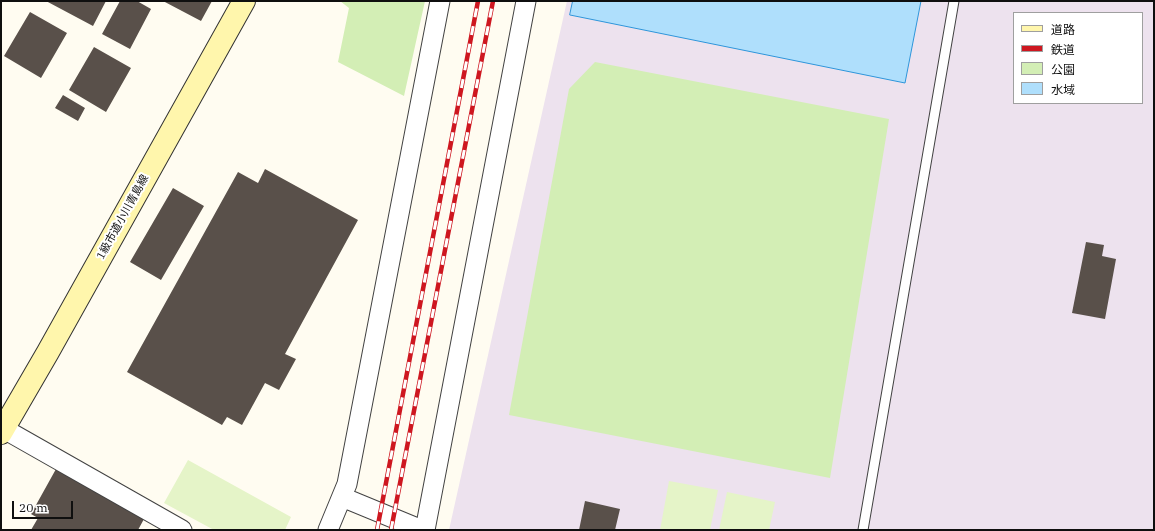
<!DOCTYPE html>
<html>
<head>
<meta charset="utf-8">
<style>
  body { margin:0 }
  #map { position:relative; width:1155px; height:531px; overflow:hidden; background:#fffcf1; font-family:"IBM Plex Serif","Noto Sans JP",serif }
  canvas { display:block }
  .frame { position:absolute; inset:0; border:2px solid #0f0f0f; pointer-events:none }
  .legend { position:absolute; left:1013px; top:12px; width:130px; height:92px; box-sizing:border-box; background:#fff; border:1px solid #9f9f9f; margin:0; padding:5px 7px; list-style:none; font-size:12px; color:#0f0f0f }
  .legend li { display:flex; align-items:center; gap:8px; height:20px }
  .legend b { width:20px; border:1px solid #9f9f9f }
  .scale { position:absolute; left:12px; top:501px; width:61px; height:18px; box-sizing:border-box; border:2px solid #0f0f0f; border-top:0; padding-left:5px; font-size:12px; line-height:14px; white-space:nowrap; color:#0f0f0f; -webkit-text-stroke:3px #fff; paint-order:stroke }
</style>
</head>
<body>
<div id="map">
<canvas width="1155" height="531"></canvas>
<div class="frame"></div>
<ul class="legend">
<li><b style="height:5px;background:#fff6ac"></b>道路</li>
<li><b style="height:5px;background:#ce1720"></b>鉄道</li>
<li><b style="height:11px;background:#d3eeb5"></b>公園</li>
<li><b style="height:11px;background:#afdffc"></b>水域</li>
</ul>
<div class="scale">20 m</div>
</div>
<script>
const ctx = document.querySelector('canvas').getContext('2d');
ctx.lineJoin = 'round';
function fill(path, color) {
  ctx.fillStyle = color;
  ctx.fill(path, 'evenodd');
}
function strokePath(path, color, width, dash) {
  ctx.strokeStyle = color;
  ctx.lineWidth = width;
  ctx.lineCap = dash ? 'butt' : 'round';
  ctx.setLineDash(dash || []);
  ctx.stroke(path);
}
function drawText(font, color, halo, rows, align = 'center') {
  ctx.font = font + ' "IBM Plex Serif","Noto Sans JP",serif';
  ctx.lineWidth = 4;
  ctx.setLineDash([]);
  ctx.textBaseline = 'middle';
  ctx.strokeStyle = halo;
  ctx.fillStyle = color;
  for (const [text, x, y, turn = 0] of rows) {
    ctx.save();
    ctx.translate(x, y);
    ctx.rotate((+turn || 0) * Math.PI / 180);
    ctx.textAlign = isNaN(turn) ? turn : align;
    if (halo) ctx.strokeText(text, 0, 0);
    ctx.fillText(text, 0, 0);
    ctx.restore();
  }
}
fill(new Path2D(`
  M567,1H1154V530H449ZM1014,13H1142V103H1014Z`), '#ede2ee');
fill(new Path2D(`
  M340,1H425L404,96L338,62L349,8Z
  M595,62L889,119L830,478L509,415L569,89Z`), '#d3eeb5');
fill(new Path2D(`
  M188,460L291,517L285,530H214L164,503Z
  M669,481L718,490L710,530H660Z
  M727,492L775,502L769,530H719Z`), '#e5f4c8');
const water = new Path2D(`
  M573,1H921L905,83L570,15Z`);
fill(water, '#afdffc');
strokePath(water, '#2e96db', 1);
fill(new Path2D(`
  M46,1H106L93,26Z
  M120,1H137L151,9L130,49L102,34Z
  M163,1H212L201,21Z
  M30,12L67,33L41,78L4,56Z
  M94,47L131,68L106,112L69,90Z
  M63,95L85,108L78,121L55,108Z
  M265,169L358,220L285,354L296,359L279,390L265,383L242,425L227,417L222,425L127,372L238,172L258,183Z
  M173,188L204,206L161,280L130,262Z
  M1086,242L1104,245L1102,256L1116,259L1105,319L1072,313Z
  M56,469L144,519L138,530H31L38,518L31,514Z
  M585,501L620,509L615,530H579Z`), '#59504a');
const lane = new Path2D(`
  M863,530L954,1`);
const street = new Path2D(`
  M4,429L182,530
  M342,497L422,530
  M328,530L347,484L440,1
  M425,530L526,1`);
const secondary = new Path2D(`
  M1,433L48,352L244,1`);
strokePath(lane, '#424242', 11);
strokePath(street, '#424242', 21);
strokePath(secondary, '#313131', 24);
strokePath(lane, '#fff', 9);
strokePath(street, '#fff', 19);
strokePath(secondary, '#fff6ac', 22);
const rail = new Path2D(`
  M377,530L478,1
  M391,530L493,1`);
strokePath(rail, '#ce1720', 4.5);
strokePath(rail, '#fff', 3, [9]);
drawText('11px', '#0f0f0f', '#fff', [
  ["1級市道小川青島線",123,217,-61]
]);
</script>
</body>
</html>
